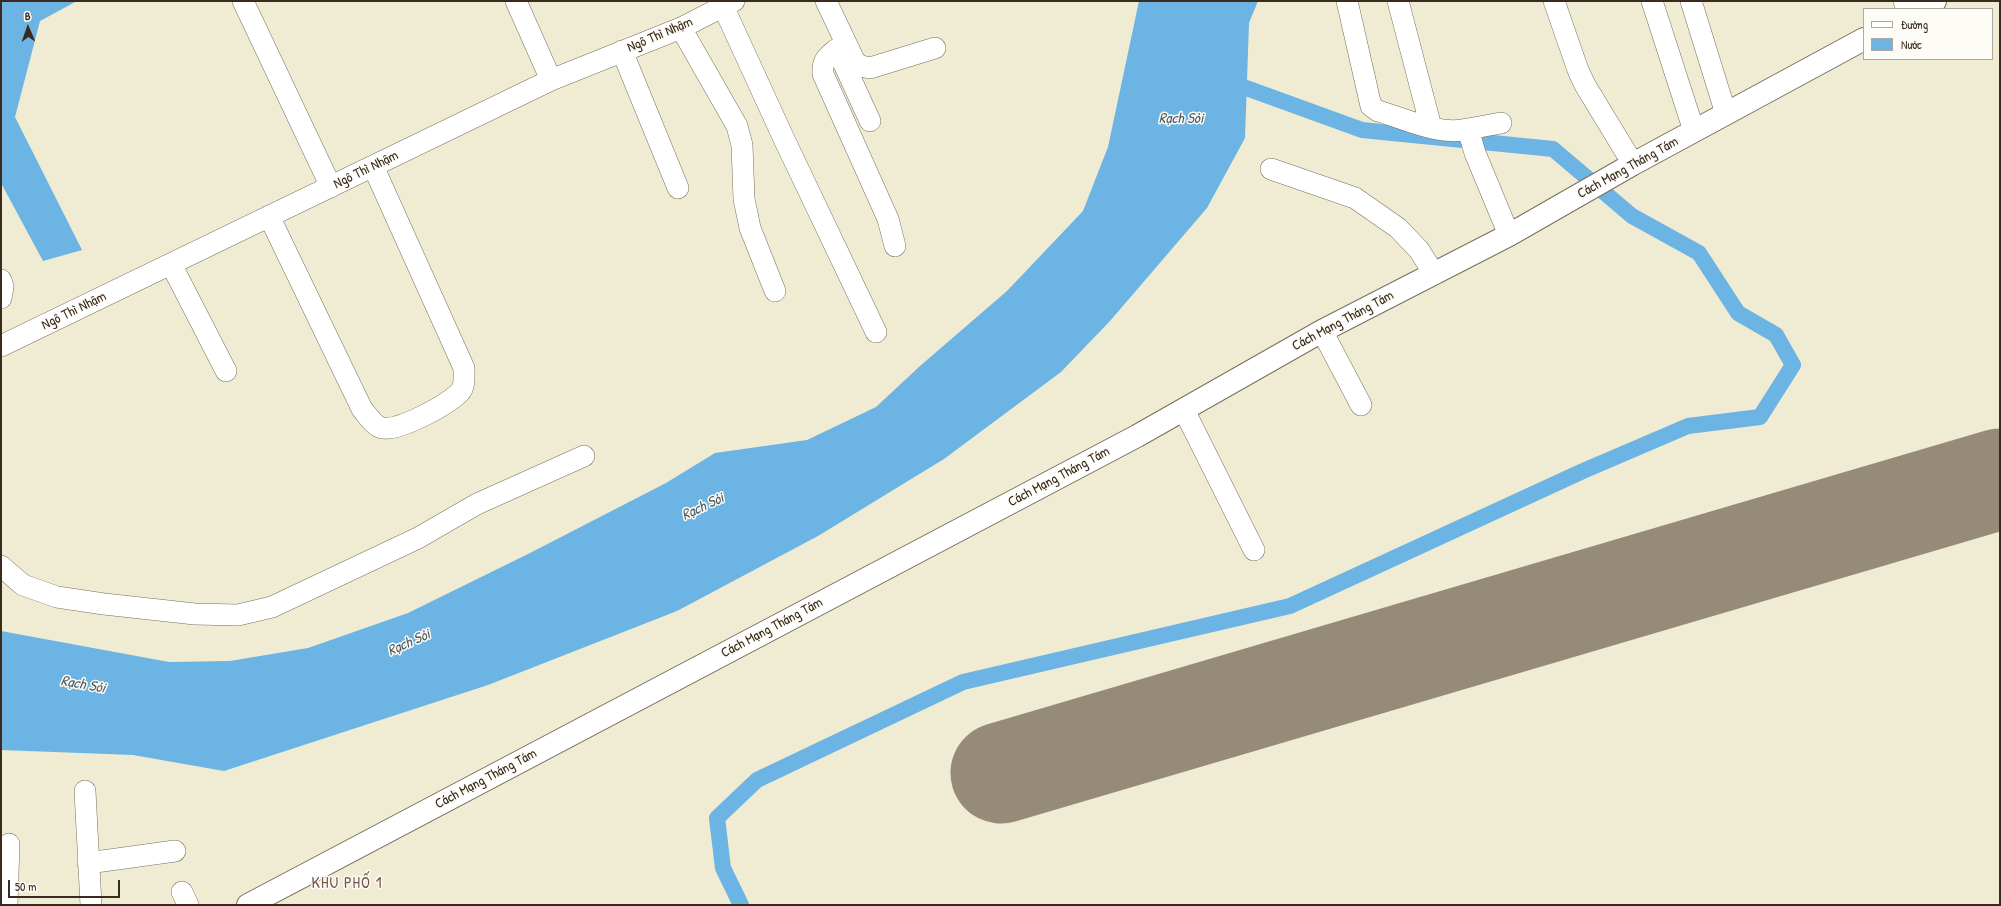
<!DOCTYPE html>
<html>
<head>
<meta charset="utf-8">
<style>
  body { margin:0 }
  #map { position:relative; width:2001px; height:906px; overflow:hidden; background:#f0ebd3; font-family:"Patrick Hand",sans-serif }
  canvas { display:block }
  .frame { position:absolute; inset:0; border:2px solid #3b2a1e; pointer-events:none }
  .legend { position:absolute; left:1863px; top:8px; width:130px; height:52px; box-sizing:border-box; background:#fdfcf7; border:1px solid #afa8a0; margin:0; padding:5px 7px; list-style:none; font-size:12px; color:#3b2a1e }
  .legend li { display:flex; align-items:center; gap:8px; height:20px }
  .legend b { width:20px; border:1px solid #afa8a0 }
  .north { position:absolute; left:8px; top:8px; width:40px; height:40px; -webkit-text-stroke:3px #fdfcf7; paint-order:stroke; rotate:358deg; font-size:11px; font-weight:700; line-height:16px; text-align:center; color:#3b2a1e }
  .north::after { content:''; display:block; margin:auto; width:14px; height:18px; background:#3b2a1e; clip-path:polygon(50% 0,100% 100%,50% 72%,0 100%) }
  .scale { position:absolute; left:8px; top:880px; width:112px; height:18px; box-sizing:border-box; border:2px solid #3b2a1e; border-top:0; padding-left:5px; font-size:12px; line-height:14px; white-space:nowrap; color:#3b2a1e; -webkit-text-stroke:3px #fdfcf7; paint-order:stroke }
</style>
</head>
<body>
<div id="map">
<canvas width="2001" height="906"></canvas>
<div class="frame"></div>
<ul class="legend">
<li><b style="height:5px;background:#fff"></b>Đường</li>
<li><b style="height:11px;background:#6bb4e3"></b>Nước</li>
</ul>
<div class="north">B</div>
<div class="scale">50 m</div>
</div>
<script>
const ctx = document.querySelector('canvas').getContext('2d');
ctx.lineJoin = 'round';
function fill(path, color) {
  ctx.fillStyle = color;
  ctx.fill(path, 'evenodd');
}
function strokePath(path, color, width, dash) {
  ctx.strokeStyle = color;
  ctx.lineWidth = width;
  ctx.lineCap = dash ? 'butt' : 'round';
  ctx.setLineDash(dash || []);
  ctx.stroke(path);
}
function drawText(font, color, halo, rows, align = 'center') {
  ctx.font = font + ' "Patrick Hand",sans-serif';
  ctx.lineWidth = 3;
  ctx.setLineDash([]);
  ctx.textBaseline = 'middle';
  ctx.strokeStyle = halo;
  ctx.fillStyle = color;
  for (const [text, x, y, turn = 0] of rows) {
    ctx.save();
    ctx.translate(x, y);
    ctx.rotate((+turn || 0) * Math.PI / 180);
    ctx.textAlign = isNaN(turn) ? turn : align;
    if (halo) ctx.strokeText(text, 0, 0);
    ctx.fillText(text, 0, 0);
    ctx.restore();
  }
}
fill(new Path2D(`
  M1,1H77L40,21L15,117L82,250L43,261L1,183Z
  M1139,1H1258L1249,23L1245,138L1207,208L1110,321L1061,372L944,459L818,536L677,611L488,685L224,771L133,755L1,750V631L169,662L230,661L308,648L408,613L530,553L666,483L715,453L807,440L876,407L920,366L1007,291L1083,211L1108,147Z`), '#6bb4e3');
strokePath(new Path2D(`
  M741,905L723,868L717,818L757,780L963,682L1290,606L1583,471L1688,426L1760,417L1793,365L1776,335L1738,313L1699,253L1632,216L1553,149L1362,130L1227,81`), '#6bb4e3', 16);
strokePath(new Path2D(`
  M1001,773L2000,479`), '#968a78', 101);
const minor = new Path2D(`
  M243,1L331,187
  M516,1L551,80
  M826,1L855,62L861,66L870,68L935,48
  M1347,1L1371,106L1378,111C1406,119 1439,136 1468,129L1475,153L1509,235
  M1398,1L1431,127
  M1554,1L1578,70L1585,85L1633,164
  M1652,1L1694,131
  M1691,1L1726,114
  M1904,1L1907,9
  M723,6L784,139L876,332
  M681,28L737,126L742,145L744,199L750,228L775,291
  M837,49C827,57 822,60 823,74L888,219L895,246
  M622,51L678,188
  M838,51L870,121
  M1468,129L1501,123
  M1271,169L1355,198L1398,228L1419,250L1434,274
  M269,216L362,409C368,416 374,426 382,428C400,431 447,405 460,392C465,387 464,376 464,368L373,166
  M171,264L226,371
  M1,280L3,287L1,298
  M1322,331L1361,405
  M1,346L551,80L681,28L734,1
  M1184,410L1254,550
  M1,566L23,585L57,597L104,604L195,614L238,615L272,607L418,538L477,504L584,456
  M85,791L91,905
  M88,863L175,851
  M182,892L188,905
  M7,905L9,844`);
const major = new Path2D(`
  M1920,9L1935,1
  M248,905L1137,436L1322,331L1509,235L1633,164L1864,39`);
strokePath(minor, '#7a6e5d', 22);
strokePath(major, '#7a6e5d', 24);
strokePath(minor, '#fff', 21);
strokePath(major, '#fff', 22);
drawText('14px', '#3b2a1e', '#fdfcf7', [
  ["Ngô Thì Nhậm",660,35,-23],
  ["Cách Mạng Tháng Tám",1628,168,-29],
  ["Ngô Thì Nhậm",366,170,-26],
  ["Ngô Thì Nhậm",74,311,-26],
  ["Cách Mạng Tháng Tám",1343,321,-28],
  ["Cách Mạng Tháng Tám",1059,477,-28],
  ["Cách Mạng Tháng Tám",772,628,-28],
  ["Cách Mạng Tháng Tám",486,779,-28]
]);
drawText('italic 15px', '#4c5a63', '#fdfcf7', [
  ["Rạch Sỏi",1181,119],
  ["Rạch Sỏi",703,507,-25],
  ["Rạch Sỏi",409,643,-24],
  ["Rạch Sỏi",83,685,10]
]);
ctx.letterSpacing = '1px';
drawText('16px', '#74554d', '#fdfcf7', [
  ["KHU PHỐ 1",347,884]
]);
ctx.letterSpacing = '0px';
</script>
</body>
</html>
